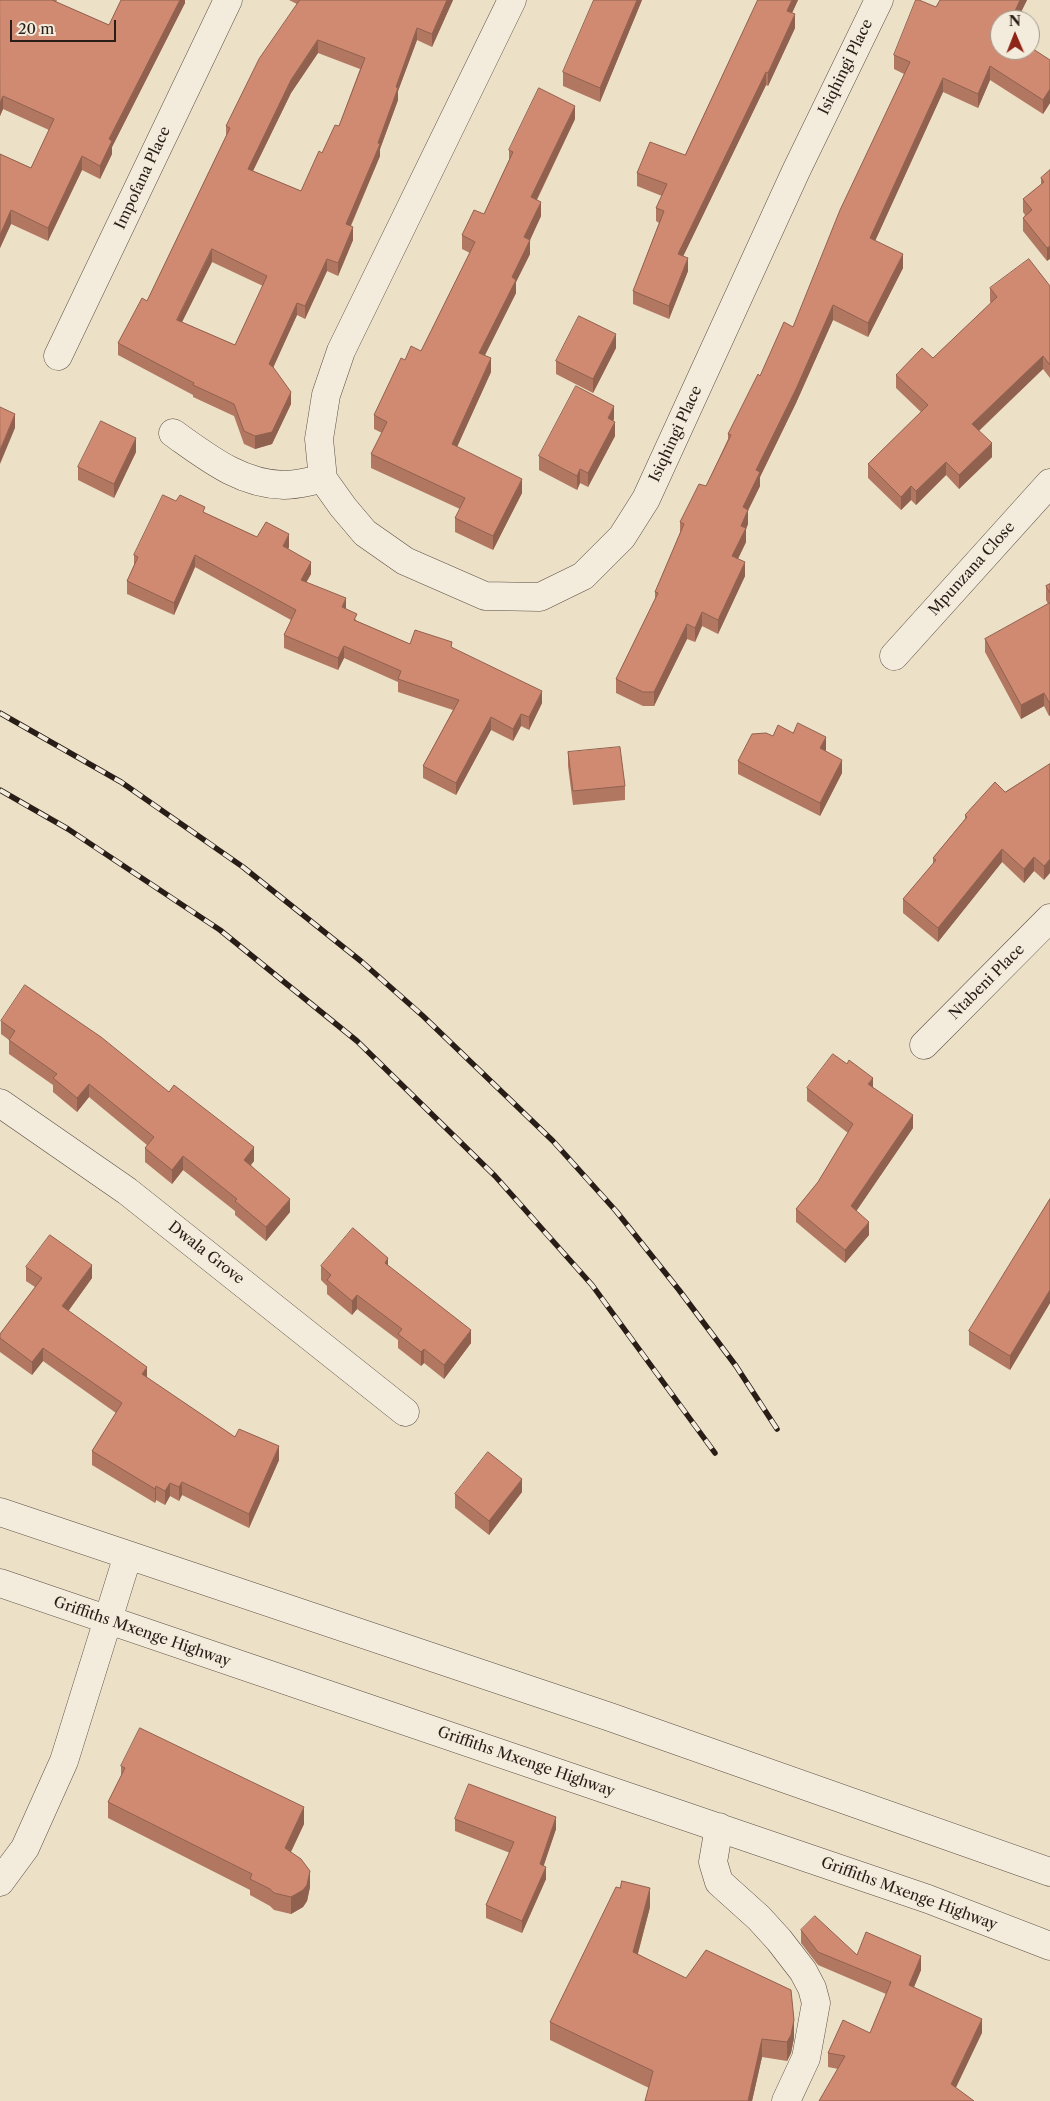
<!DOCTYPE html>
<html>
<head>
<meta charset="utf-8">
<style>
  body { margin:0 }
  #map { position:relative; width:1050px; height:2101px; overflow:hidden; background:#ece0c7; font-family:"Libre Caslon Text",serif }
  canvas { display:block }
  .north { position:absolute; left:990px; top:10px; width:50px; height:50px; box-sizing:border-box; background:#f3ebdb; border:1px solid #a2998d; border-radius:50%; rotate:359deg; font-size:14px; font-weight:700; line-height:20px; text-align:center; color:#291d17 }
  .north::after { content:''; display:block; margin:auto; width:18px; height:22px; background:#8f2418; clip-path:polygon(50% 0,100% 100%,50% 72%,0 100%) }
  .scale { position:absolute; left:10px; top:20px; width:106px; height:22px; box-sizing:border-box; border:2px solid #291d17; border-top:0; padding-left:6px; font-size:15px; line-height:18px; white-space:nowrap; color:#291d17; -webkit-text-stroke:4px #f3ebdb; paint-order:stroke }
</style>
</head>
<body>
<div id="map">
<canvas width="1050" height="2101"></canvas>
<div class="north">N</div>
<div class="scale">20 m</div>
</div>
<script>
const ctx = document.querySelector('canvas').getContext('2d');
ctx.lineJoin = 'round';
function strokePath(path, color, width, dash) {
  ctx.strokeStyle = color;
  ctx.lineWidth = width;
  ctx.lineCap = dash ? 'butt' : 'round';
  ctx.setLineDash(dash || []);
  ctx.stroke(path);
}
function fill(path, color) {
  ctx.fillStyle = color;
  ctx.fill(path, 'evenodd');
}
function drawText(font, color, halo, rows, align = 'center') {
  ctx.font = font + ' "Libre Caslon Text",serif';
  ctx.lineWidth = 4;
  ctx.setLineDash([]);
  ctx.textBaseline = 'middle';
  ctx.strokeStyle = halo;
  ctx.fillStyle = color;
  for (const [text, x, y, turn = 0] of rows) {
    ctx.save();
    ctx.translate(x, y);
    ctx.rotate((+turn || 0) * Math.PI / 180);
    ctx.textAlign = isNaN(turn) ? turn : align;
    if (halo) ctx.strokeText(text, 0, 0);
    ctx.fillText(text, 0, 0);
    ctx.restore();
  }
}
const minor = new Path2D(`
  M58,356L228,0
  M173,433C207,457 240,484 284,485C296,485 310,481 323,479L343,507L365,533L405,561L485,596L540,597L583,576L622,537L646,499L796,171L879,0
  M323,479L319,439L326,395L341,351L512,0
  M894,656L1050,483
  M924,1045L1050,918
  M0,1103L127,1191L405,1412
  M0,1512L610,1717L1050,1872
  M0,1583L928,1899L1050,1946
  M719,1827L713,1862L719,1882L759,1918L779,1940L803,1971L812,1988L816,2003L806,2058L786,2101
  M0,1882L25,1848L64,1761L128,1555`);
strokePath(minor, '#5a4e43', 29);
strokePath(minor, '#f3ebdb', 28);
const rail = new Path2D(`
  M0,713L121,782L243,867L362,962L423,1016L553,1141L616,1211L679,1290L736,1366L777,1429
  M0,790L68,829L220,930L357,1041L495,1176L592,1285L715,1453`);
strokePath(rail, '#291d17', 5.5);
strokePath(rail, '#f3ebdb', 4, [11]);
fill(new Path2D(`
  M0,0H57L56,2L109,25L185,0V3L112,147V154L100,179L82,170L48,241L11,224L0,248V154L31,168L49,130L3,109L0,116Z
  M289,0H453L432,47L417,40L398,91V100L380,149V156L351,226L353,240L338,276L327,271L305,319L297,315L273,367L291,404L272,444L255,449L244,444L234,416L193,397V395L118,355V343L147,301L226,136V126L297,4ZM318,53L360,69L339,126L322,153L301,191L253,171L291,93ZM212,262L263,286L235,345L182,322Z
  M642,0L600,102L563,86V72Z
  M758,0H798L792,13L795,28L768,86L766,85L683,256L688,271L669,319L633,304V291L659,223L656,221V208L662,196L637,186V173L685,155Z
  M940,0H1027L1017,20H1000V50L1050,60V103L1043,114L990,80L978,108L943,92L875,241L903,268L868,337L833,320L796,403L760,477V486L748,510V524L746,529V542L738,559L745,576L718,634L702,626L695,642L687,639L654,706H643L616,693V679L655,599V592L680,533V522L706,486L728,439V434L760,376L793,327L904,74L894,69V55L936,7Z
  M575,119L537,200L541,216L530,240V254L516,282V293L485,355L491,372L457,447L522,493L493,550L455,532V518L460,509L371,468V454L382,433L374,429V415L405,360L421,351L470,253L462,249V235L484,214L509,160V150Z
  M1050,170L1047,261L1023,231V218L1025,215L1023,212V199L1041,185V178Z
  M1050,286V378L1043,369L979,431L992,457L959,489L946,475L916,505L911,500L901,510L868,478V464L921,412L896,388V375L933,358L991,303L990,302V288Z
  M616,348L593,393L556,374V361Z
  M614,419L613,421L615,436L588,487L580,483L577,490L539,470V456Z
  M136,452L114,498L78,480V467Z
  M176,501L205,513L257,537L289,547L288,549L311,574L306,582L346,609L357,621L410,644L452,648L542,703L529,730L521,726L513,741L491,730L456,795L423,778V766L453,710L398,692V682L344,658L338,670L284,648V635L291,620L195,567L174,615L127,594V581L134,565V555Z
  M1050,584V715L1049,716L1044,706L1021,719L985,652V639L1048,604L1046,600V586Z
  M773,736L826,751L842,773L820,816L738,774V761Z
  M568,752L625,786V800L573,805L568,766Z
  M1050,764L1044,880L1034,871L1024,883L1002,862L938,942L903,913V899L933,864V858L965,819V815L1005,792Z
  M1,1021L254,1161L251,1165L290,1212L266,1241L235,1215V1211L183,1170L172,1184L145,1162V1148L147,1145L89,1097L77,1112L53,1092V1085L9,1054V1040L1,1034Z
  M807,1088H873L913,1128L856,1211L869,1235L845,1263L796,1222V1209L818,1182L848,1133L807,1101Z
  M1050,1199V1303L1010,1370L969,1345V1331Z
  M321,1266H388L471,1343L444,1379L424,1363L421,1366L398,1348V1340L357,1309L352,1315L327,1294V1286L321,1280Z
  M26,1267L92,1278L68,1311L147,1378L235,1437L279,1460L249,1528L182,1495L179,1501L170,1496L165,1505L156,1500L155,1503L92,1465V1451L116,1413L43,1361L32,1375L0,1352V1334L35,1287L26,1281Z
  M522,1492L489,1535L455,1508V1494Z
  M121,1766L304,1824L291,1852L310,1887L307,1901L303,1907L291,1914L274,1910L270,1906L250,1895V1890L108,1818V1802L121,1776Z
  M455,1819L556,1829L543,1866L546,1879L522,1933L486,1918V1905L510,1853L455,1831Z
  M650,1907L638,1954L794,2038L791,2053L787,2061L762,2057L752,2101H645L649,2088L550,2040V2022Z
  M801,1930L857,1955L921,1970L914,1987L982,2033L838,2069L828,2067V2053L870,2033L886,1994L818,1965L801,1943Z`), '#b27761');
fill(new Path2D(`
  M180,0H185V3L112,147V154L100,179V166L109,139Z
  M447,0H453L432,47V34Z
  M637,0H642L600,102V88Z
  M792,0H798L787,24V11Z
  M1020,0H1027L1017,20H1011Z
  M795,14V28L768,86V73Z
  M417,28V40L398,91V100L380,149V156L346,236V224L378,143L396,87Z
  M318,40V53L291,93L248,181V169L291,80Z
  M990,66V80L978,108V94Z
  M766,72V85L678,267V254Z
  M943,78V92L870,252V238Z
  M1050,89V103L1043,114V100Z
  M3,96V109L0,116V103Z
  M575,106V119L531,211V197Z
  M82,156V170L48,241V228Z
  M541,202V216L530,240V254L516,282V293L479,367V353L512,277L524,237Z
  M11,210V224L0,248V235Z
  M353,227V240L338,276V263Z
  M1050,246V259L1047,261V248Z
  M212,249V262L177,332V320Z
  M903,254V268L868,337V323Z
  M688,258V271L669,319V306Z
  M327,259V271L305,319V306Z
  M297,303V315L269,377V364Z
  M833,305V320L796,403L760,477V486L743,521V507L756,470Z
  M616,334V348L593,393V379Z
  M1043,356V369L972,437V424Z
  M491,358V372L452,458V444Z
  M291,392V404L272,444L255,449V436Z
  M614,406V419L608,432V418Z
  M15,414V428L0,464V450Z
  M615,422V436L588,487V473Z
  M136,438V452L114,498V484Z
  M992,443V457L959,489V475Z
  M946,462V475L916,505V491Z
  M580,469V483L577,490V476Z
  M522,479V493L493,550V536Z
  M911,486V500L901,510V497Z
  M748,510V524L746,529V542L732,571V556L741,526Z
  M289,534V547L283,559V546Z
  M195,555V567L174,615V603Z
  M311,562V574L301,592V580Z
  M745,562V576L718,634V620Z
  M346,598V611L342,607Z
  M702,612V626L695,642V628Z
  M687,624V639L654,706V692Z
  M344,646V658L338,670V658Z
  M542,691V703L529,730V717Z
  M1044,693V706L1021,719V705Z
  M1049,702H1050V715L1049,716Z
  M521,714V726L513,741V729Z
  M491,717V730L456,795V783Z
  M826,737V750L820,762V748Z
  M842,760V773L820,816V803Z
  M1002,849V862L938,942V928Z
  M1034,857V871L1024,883V869Z
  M1050,859V873L1044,880V866Z
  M873,1078V1091L868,1084Z
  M89,1084V1097L77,1112V1098Z
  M913,1115V1128L851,1219V1206Z
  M254,1147V1161L244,1173V1160Z
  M183,1156V1170L172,1184V1170Z
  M290,1199V1212L266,1241V1227Z
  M869,1222V1235L845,1263V1250Z
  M388,1258V1272L385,1263Z
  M92,1265V1278L62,1320V1306Z
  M1050,1290V1303L1010,1370V1356Z
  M357,1295V1309L352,1315V1301Z
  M471,1330V1343L444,1379V1365Z
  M43,1348V1361L32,1375V1362Z
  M424,1349V1363L421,1366V1352Z
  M147,1367V1381L142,1374Z
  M279,1446V1460L249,1528V1514Z
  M522,1479V1492L489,1535V1521Z
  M182,1482V1495L179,1501V1487Z
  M170,1483V1496L165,1505V1491Z
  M156,1486V1500L155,1503V1489Z
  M304,1807V1824L285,1864V1848Z
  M556,1817V1829L540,1877V1864Z
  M546,1867V1879L522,1933V1921Z
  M310,1871V1887L307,1901L303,1907L291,1914V1897Z
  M650,1888V1907L633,1971V1952Z
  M921,1956V1970L909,1999V1985Z
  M982,2019V2033L951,2098V2084Z
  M794,2020V2038L791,2053L787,2061V2042Z
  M762,2039V2057L752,2101H748Z`), '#91614f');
const building = new Path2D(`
  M0,0H52L109,25L121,0H180L109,139L112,141L100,166L82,156L48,228L11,210L0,235V154L31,168L54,119L3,96L0,103Z
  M300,0H447L432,34L417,28L396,87L398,88L378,143L380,144L346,224L353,227L338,263L327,259L305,306L297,303L269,364L273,367L291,392L272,432L255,436L244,431L234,404L193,385L194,383L118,343L142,298L147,301L230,128L226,126L259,59ZM318,40L365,58L339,126L335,125L322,153L319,151L301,191L248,169L291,80ZM212,249L267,276L235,345L177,320Z
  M594,0H637L600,88L563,72Z
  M758,0H792L787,11L795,14L768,73L766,72L678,254L688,258L669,306L633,291L664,211L656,208L667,184L637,173L650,142L685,155Z
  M916,0H919L936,7L940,0H1020L1011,20H1000V50H1030V47L1050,60V89L1043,100L990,66L978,94L943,78L870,238L903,254L868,323L833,305L796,389L756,470L760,472L743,507L748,510L741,526L746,528L732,556L745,562L718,620L702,612L695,628L687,624L654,692H643L616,679L658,593L655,592L684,524L680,522L699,484L706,486L731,435L728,434L758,374L760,376L784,322L793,327L840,210L910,62L894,55Z
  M539,88L575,106L531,197L541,202L524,237L530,240L512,277L516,280L479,353L491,358L452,444L522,479L493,536L455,518L465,498L371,454L387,422L374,415L401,358L405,360L411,346L421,351L431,331L475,242L462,235L474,210L484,214L513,152L509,150Z
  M1050,170V246L1047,248L1023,218L1032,210L1023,199L1044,182L1041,178Z
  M1029,259L1050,286V365L1043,356L972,424L992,443L959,475L946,462L916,491L911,486L901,497L868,464L928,405L896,375L922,348L933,358L997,297L990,288Z
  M579,316L616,334L593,379L556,361Z
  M576,386L614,406L608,418L615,422L588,473L580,469L577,476L539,456Z
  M0,407L15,414L0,450Z
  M101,421L136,438L114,484L78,467Z
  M163,495L176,501L180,495L205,507L203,512L257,537L266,522L289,534L283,546L311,562L301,580L346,598L342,607L357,614L354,620L410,644L415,630L452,642L451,647L542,691L529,717L521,714L513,729L491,717L456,783L423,766L459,700L398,679L401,671L344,646L338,658L284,635L296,610L195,555L174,603L127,581L138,557L134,555Z
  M1050,584V593L1046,586Z
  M1050,603V702H1049L1044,693L1021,705L985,639Z
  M798,723L826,737L820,748L842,760L820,803L738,761L752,734L766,733L773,736L778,725L793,733Z
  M620,747L625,786L573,791L568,752Z
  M1050,764V859L1044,866L1034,857L1024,869L1002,849L938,928L903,899L936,860L933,858L967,817L965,815L995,782L1005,792Z
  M25,985L101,1037L169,1092L174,1085L254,1147L244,1160L290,1199L266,1227L235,1201L237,1199L183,1156L172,1170L157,1158L145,1148L154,1137L89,1084L77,1098L53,1078L57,1074L9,1040L15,1031L1,1021Z
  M833,1054L847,1064L849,1060L873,1078L868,1084L913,1115L851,1206L869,1222L845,1250L796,1209L818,1182L853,1124L807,1088Z
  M1050,1199V1290L1010,1356L969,1331Z
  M353,1228L388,1258L385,1263L471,1330L444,1365L424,1349L421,1352L398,1334L402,1329L357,1295L352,1301L327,1280L331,1275L321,1266Z
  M50,1235L92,1265L62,1306L147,1367L142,1374L235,1437L239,1429L279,1446L249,1514L182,1482L179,1487L170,1483L165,1491L156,1486L155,1489L92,1451L122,1403L43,1348L32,1362L0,1338V1334L42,1278L26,1267Z
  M488,1452L522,1479L489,1521L455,1494Z
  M140,1728L304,1807L285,1848L301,1859L310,1871L307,1885L303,1890L291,1897L274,1893L270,1889L250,1879L252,1874L108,1802L125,1768L121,1766Z
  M469,1784L556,1817L540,1864L546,1867L522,1921L486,1905L514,1842L455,1819Z
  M622,1881L650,1888L633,1952L686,1978L706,1950L791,1990L794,2020L791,2035L787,2042L762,2039L748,2101H645L653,2071L550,2022L616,1887L620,1888Z
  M815,1916L857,1955L866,1932L921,1956L909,1985L982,2019L951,2084L974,2101H819L845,2056L828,2053L843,2020L870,2033L891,1982L818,1952L801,1930Z`);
fill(building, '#cf8a71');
strokePath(building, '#91614f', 1);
drawText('15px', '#291d17', '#f3ebdb', [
  ["Isiqhingi Place",846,67,-64],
  ["Impofana Place",143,178,-65],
  ["Isiqhingi Place",676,434,-65],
  ["Mpunzana Close",972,569,-48],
  ["Ntabeni Place",987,982,-45],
  ["Dwala Grove",206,1253,38],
  ["Griffiths Mxenge Highway",142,1632,19],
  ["Griffiths Mxenge Highway",526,1762,19],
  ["Griffiths Mxenge Highway",909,1894,20]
]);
</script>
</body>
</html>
